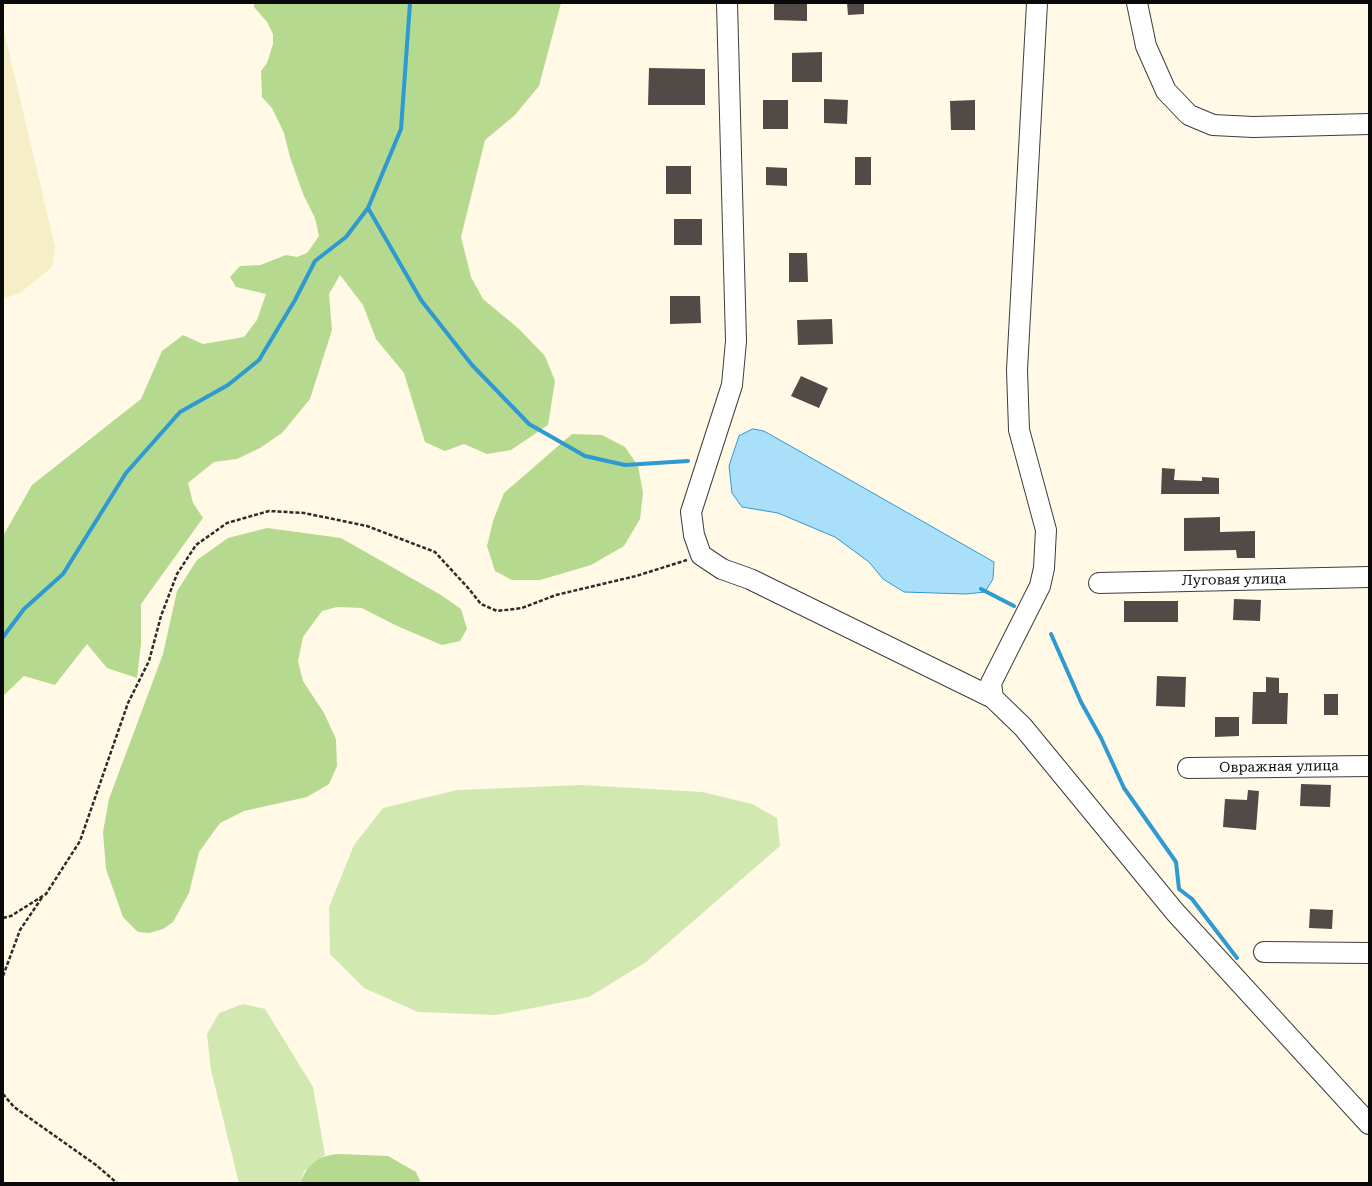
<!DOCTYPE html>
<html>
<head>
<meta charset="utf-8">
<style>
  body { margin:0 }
  #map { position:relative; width:1372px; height:1186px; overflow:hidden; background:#fff9e6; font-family:"Roboto Serif",serif }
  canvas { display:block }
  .frame { position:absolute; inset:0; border:4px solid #0a0a0a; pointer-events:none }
</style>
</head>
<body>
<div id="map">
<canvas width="1372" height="1186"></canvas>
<div class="frame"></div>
</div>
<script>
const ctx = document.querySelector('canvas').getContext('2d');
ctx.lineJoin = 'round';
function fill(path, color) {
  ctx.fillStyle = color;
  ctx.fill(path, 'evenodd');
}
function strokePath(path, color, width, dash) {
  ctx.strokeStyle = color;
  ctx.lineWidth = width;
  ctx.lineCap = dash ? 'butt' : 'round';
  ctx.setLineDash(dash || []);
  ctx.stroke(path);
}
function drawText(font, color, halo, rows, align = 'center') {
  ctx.font = font + ' "Roboto Serif",serif';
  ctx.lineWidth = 4;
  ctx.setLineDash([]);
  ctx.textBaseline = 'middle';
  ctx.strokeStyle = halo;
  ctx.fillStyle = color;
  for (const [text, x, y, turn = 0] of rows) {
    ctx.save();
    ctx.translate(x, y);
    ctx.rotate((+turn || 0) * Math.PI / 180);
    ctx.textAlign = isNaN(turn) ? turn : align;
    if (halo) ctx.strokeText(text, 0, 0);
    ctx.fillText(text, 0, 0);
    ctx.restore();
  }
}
fill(new Path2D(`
  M3,27L55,247L52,267L20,293L3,299Z`), '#f5eec6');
fill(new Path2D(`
  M582,785L702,792L752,804L777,818L780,846L646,962L589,997L497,1015L418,1012L364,988L330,954L329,907L354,845L383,808L457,790Z
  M243,1004L265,1009L313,1087L325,1155L304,1171L301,1183H239L211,1070L207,1034L219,1013Z`), '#d1e9b0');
fill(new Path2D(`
  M254,3H561L539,86L515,115L485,140L461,237L471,277L483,299L519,329L545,356L555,381L548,425L511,450L487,454L464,444L445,451L425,442L404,373L376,339L363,305L340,275L329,294L332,330L310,399L282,433L260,448L237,459L214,462L188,483L193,503L203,518L141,604V644L137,678L107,668L87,644L55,685L24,676L3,696V536L7,529L32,485L141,399L162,351L183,335L203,344L244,337L257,320L266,294L236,287L230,277L240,266L260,265L286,255L297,257L307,253L319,236L315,218L303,194L290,157L284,133L272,108L262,97L261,71L267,63L273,44V34L267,22L254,7Z
  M572,434L602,435L625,447L638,466L643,493L640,519L624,546L591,565L540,580H512L495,571L487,546L493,521L504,493Z
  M267,528L341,538L441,595L461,609L467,629L460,641L442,645L397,626L362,608L337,607L322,611L303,637L298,661L303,681L324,713L336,739L337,766L329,784L307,797L244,811L220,823L199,852L189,893L173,922L163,929L149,933L138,932L123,917L106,869L103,832L109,799L163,654L177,591L197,560L228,538Z
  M339,1154L388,1156L416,1172L421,1183H301C306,1164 320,1155 339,1154Z`), '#b5da8f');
const water = new Path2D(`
  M753,429L764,431L994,562L993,579L985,592L966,594L904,592L883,579L869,562L835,537L778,513L742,507L732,493L729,466L739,436Z`);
fill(water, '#a9dff8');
strokePath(water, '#2f99d1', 1);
strokePath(new Path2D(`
  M368,208L421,300L472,365L529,424L585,456L625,465L688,461
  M981,589L1014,606
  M1051,634L1081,702L1101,738L1124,788L1176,862L1179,889L1192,899L1237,958
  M3,637L24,609L63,574L126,473L180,412L228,385L259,360L295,300L315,261L346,237L368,208L401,129L410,3`), '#2f99d1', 4);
fill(new Path2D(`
  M774,3H807V21L774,20Z
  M847,3H864V14L848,15Z
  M822,52V82H792V53Z
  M649,68L705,69V105H648Z
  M824,99L848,100L847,124L824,123Z
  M763,100H788V129H763Z
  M975,100V130H951L950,101Z
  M855,157H871V185H855Z
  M666,166H691V194H666Z
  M766,167L787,168V186L766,185Z
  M674,219H702V245H674Z
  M789,253H807L808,282H789Z
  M670,296H700L701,323L670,324Z
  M832,319L833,344L798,345L797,320Z
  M801,376L828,388L819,408L791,396Z
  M1162,468L1175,469L1174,480L1202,481V477L1219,478V494H1161Z
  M1220,517V532L1255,531V558H1237L1236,550L1184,551V518Z
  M1234,599L1261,600L1260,621L1233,620Z
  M1124,601H1178V622H1124Z
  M1157,676L1186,677L1185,707L1156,706Z
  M1266,677L1279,678V693H1288L1287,724H1252L1253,692H1266Z
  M1324,694H1338V715H1324Z
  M1215,717H1239V736L1215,737Z
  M1301,784L1331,785L1330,807L1300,806Z
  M1248,790L1259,791L1256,830L1223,827L1225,799L1247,800Z
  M1310,909L1333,910L1332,929L1309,928Z`), '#524a46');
const minor = new Path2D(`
  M727,3L736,341L732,385L691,512L694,535L701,555L722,569L750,579L993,698
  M1037,3L1017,370L1019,430L1046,530L1044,568L1040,586L991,683L993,698L1023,727L1175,912L1369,1124
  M1137,3L1146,46L1166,91L1189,115L1213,125L1253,127L1369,124
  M1099,583L1369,577
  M1188,768L1369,766
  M1264,952L1369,953`);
strokePath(minor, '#3d3d3d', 22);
strokePath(new Path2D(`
  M3,918L11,916L46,894L80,841L128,703L149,661L161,616L177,574L196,545L227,523L269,511L304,513L367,526L435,552L469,589L481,604L497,611L522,608L556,595L636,576L687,560
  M3,976L20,930L43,896
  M3,1094L14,1107L96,1165L117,1183`), '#2c2c2c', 2.5, [4, 2]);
strokePath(minor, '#fff', 20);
drawText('14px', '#0a0a0a', '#fff', [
  ["Луговая улица",1234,580,-1],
  ["Овражная улица",1279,767,-1]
]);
</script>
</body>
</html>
